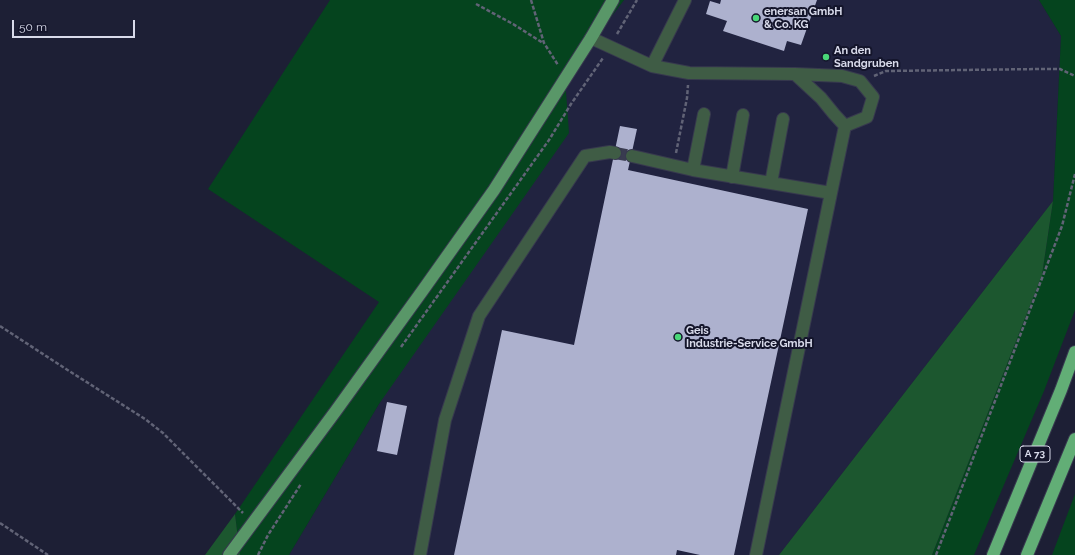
<!DOCTYPE html>
<html>
<head>
<meta charset="utf-8">
<style>
  body { margin:0 }
  #map { position:relative; width:1075px; height:555px; overflow:hidden; background:#1d1f35; font-family:Raleway,sans-serif }
  canvas { display:block }
  .scale { position:absolute; left:12px; top:20px; width:123px; height:18px; box-sizing:border-box; border:2px solid #d8daea; border-top:0; padding-left:5px; font-size:12px; line-height:14px; white-space:nowrap; color:#d8daea; -webkit-text-stroke:3px #14152b; paint-order:stroke }
</style>
</head>
<body>
<div id="map">
<canvas width="1075" height="555"></canvas>
<div class="scale">50 m</div>
</div>
<script>
const ctx = document.querySelector('canvas').getContext('2d');
ctx.lineJoin = 'round';
function fill(path, color) {
  ctx.fillStyle = color;
  ctx.fill(path, 'evenodd');
}
function strokePath(path, color, width, dash) {
  ctx.strokeStyle = color;
  ctx.lineWidth = width;
  ctx.lineCap = dash ? 'butt' : 'round';
  ctx.setLineDash(dash || []);
  ctx.stroke(path);
}
function drawText(font, color, halo, rows, align = 'center') {
  ctx.font = font + ' Raleway,sans-serif';
  ctx.lineWidth = 4;
  ctx.setLineDash([]);
  ctx.textBaseline = 'middle';
  ctx.strokeStyle = halo;
  ctx.fillStyle = color;
  for (const [text, x, y, turn = 0] of rows) {
    ctx.save();
    ctx.translate(x, y);
    ctx.rotate((+turn || 0) * Math.PI / 180);
    ctx.textAlign = isNaN(turn) ? turn : align;
    if (halo) ctx.strokeText(text, 0, 0);
    ctx.fillText(text, 0, 0);
    ctx.restore();
  }
}
fill(new Path2D(`
  M624,0H1039L1061,36L1053,201L779,555H289L379,404L565,78Z`), '#212340');
fill(new Path2D(`
  M330,0H624L565,78L569,133L379,404L289,555H240L235,514L379,302L208,189Z
  M1039,0H1075V310L1044,391L974,555H932L1042,275L1053,201L1061,36Z
  M1075,494V555H1052Z`), '#05441e');
fill(new Path2D(`
  M1053,201L1042,275L932,555H779Z
  M235,514L240,555H205Z`), '#1c572f');
fill(new Path2D(`
  M721,0H817L801,45L787,41L784,51L723,31L727,21L706,14L710,1L720,4Z
  M620,126L637,129L628,170L808,209L734,555H700L677,550L676,555H454L502,330L574,345Z
  M387,402L407,406L397,455L377,451Z`), '#adb1ce');
strokePath(new Path2D(`
  M615,153L632,156`), '#393b50', 12, [12, 6]);
const minor = new Path2D(`
  M591,38L652,66L689,73L795,74L821,98L834,114L845,126L867,117L873,97L860,81L842,76L795,74
  M652,66L685,0
  M632,156L693,170L831,193L845,126
  M693,170L704,114
  M732,177L743,115
  M771,183L783,119
  M420,555L445,420L479,316L585,156L610,152L615,153
  M756,555L831,193`);
const major = new Path2D(`
  M229,555L335,412L423,290L494,190L591,38L613,0`);
const highway = new Path2D(`
  M993,555L1061,390L1075,352
  M1027,555L1075,439`);
strokePath(minor, '#37394e', 14);
strokePath(major, '#37394e', 14);
strokePath(highway, '#37394e', 14);
strokePath(new Path2D(`
  M531,0L544,43L558,65
  M476,4L513,24L543,43
  M617,34L637,0
  M874,76L886,71L1039,69H1060L1075,76
  M676,153L687,98L688,85
  M0,326L66,369L145,419L163,433L243,513
  M401,347L549,140L571,104L603,58
  M0,523L48,555
  M258,555L268,535L301,484
  M936,555L1062,226L1075,174`), '#616376', 2.5, [4, 2]);
strokePath(minor, '#3f5c45', 12);
strokePath(major, '#599768', 12);
strokePath(highway, '#62ae76', 12);
for (const [x, y, r, color] of [
  [756,18,4,"#49d778"],
  [826,57,4,"#49d778"],
  [678,337,4,"#49d778"]
]) {
  const dot = new Path2D();
  dot.arc(x, y, r, 0, 2 * Math.PI);
  ctx.fillStyle = color;
  ctx.fill(dot);
  strokePath(dot, '#14152b', 1.5);
}
for (const [x, y, w] of [
  [1035,454,30]
]) {
  const box = new Path2D();
  box.roundRect(x - w / 2, y - 8, w, 16, 3);
  ctx.fillStyle = '#14152b';
  ctx.fill(box);
  strokePath(box, '#d8daea', 1);
}
drawText('bold 10px', '#d8daea', null, [
  ["A 73",1035,454]
]);
drawText('bold 11px', '#d8daea', '#14152b', [
  ["enersan GmbH",764,12],
  ["& Co. KG",764,25],
  ["An den",834,51],
  ["Sandgruben",834,64],
  ["Geis",686,331],
  ["Industrie-Service GmbH",686,344]
], 'left');
</script>
</body>
</html>
